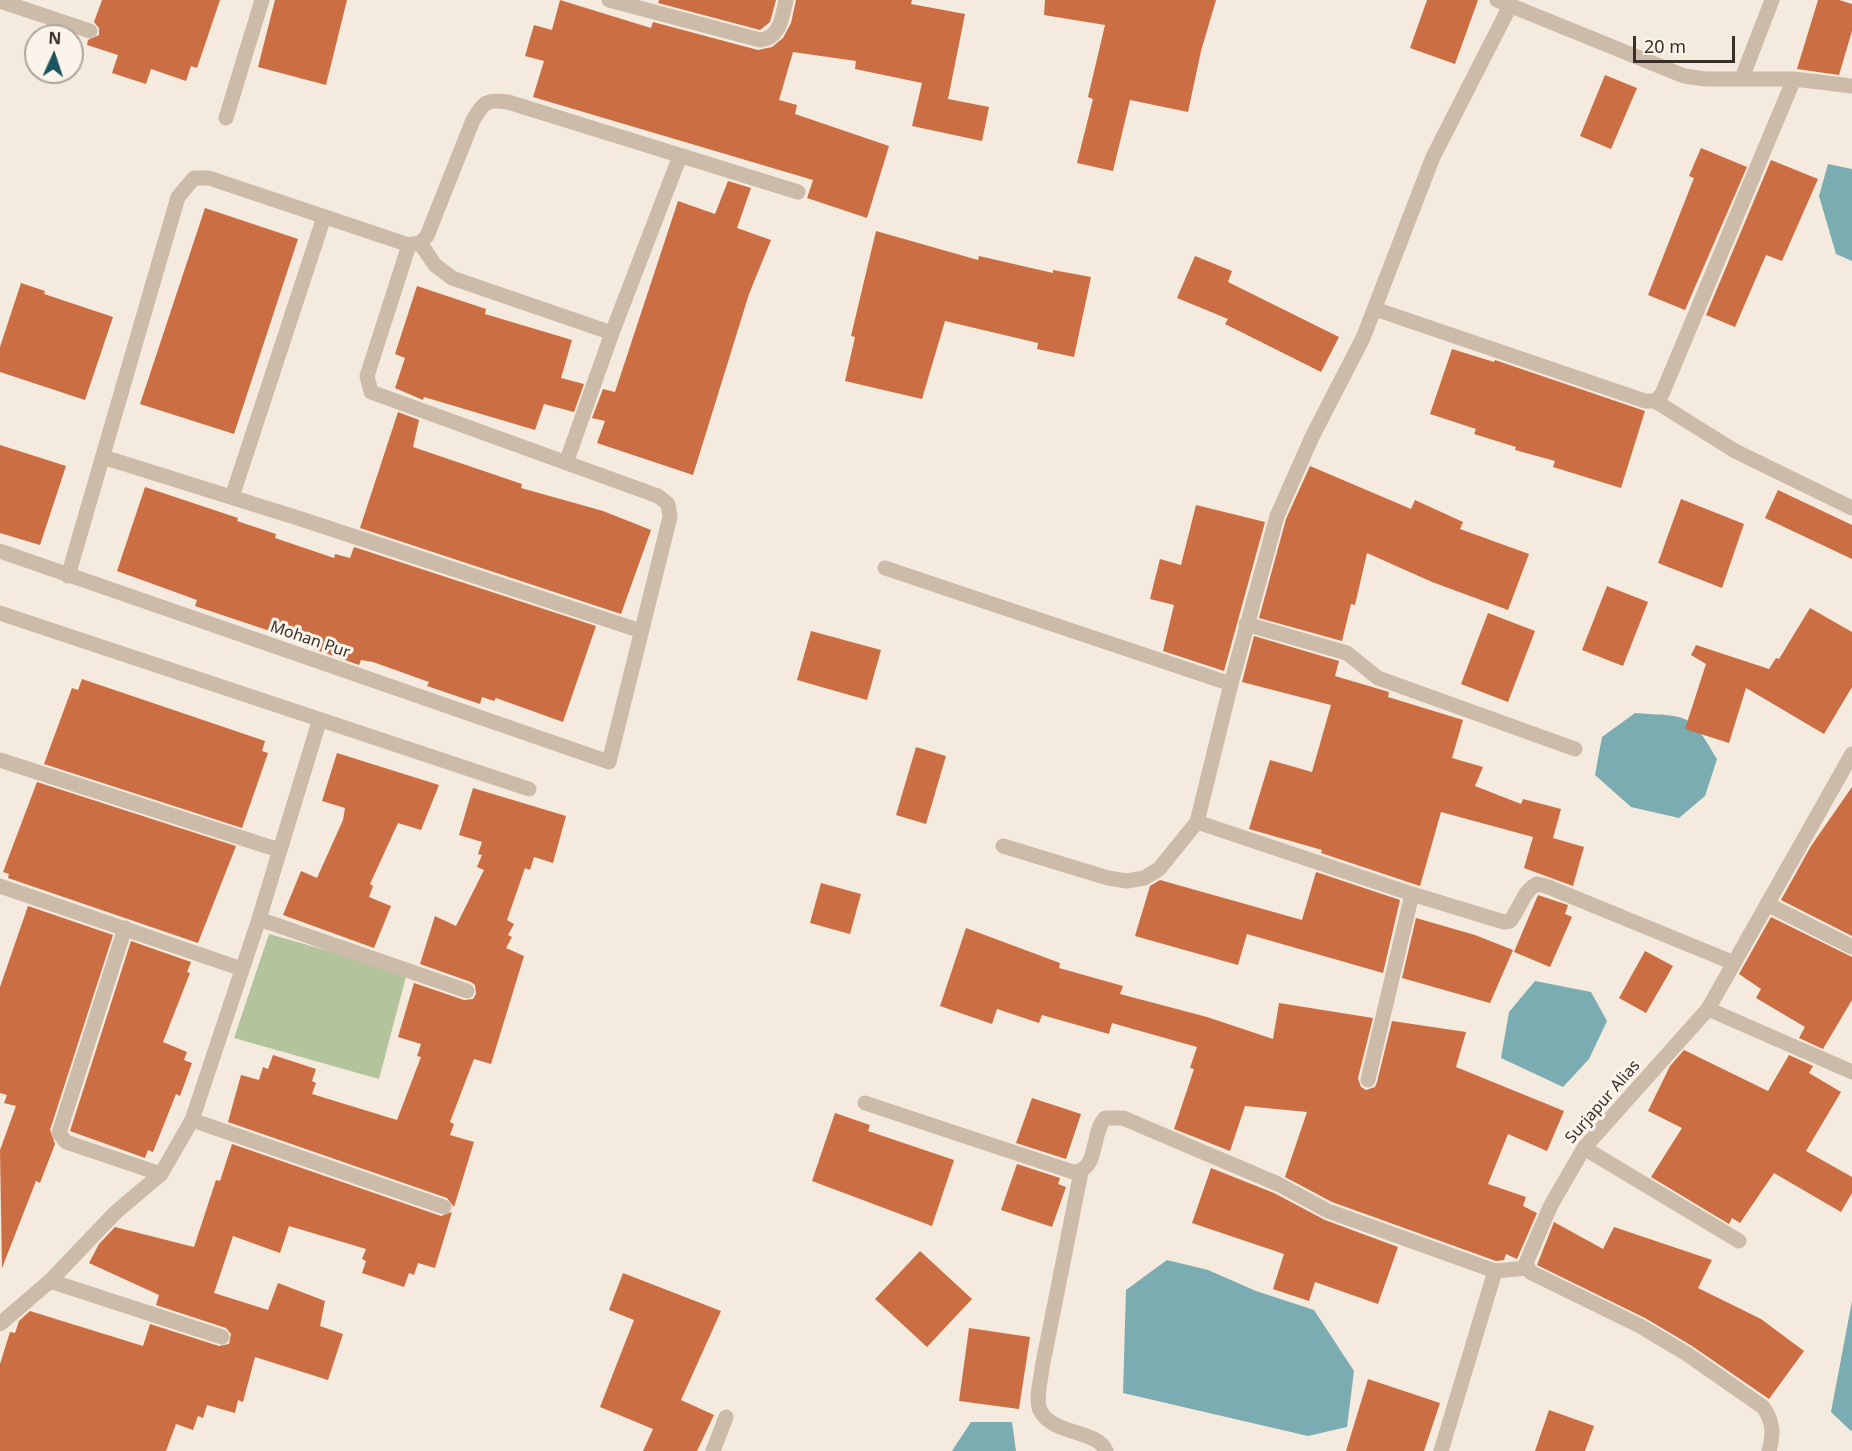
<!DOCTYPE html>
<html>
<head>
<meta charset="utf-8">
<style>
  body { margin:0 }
  #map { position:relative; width:1852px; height:1451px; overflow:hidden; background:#f4eadd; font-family:"Noto Sans",sans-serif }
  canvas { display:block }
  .north { position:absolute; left:24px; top:24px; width:60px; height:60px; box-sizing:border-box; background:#fbf4ea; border:2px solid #ada59c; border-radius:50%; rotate:3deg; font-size:16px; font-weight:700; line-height:24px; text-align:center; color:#392f28 }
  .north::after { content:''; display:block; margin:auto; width:21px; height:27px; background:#1c545d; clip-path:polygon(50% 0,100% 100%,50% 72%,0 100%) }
  .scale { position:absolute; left:1633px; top:36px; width:102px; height:27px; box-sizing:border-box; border:3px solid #392f28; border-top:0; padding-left:8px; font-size:18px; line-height:21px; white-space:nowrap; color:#392f28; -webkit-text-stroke:4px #fbf4ea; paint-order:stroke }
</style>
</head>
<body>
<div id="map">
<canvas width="1852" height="1451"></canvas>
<div class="north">N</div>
<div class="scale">20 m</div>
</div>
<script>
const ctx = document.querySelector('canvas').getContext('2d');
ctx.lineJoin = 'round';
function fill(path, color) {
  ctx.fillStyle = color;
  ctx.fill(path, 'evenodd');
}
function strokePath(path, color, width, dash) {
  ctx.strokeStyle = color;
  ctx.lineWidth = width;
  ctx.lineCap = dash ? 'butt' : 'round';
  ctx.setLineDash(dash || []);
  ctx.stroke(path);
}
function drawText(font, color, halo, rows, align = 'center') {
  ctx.font = font + ' "Noto Sans",sans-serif';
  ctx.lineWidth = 6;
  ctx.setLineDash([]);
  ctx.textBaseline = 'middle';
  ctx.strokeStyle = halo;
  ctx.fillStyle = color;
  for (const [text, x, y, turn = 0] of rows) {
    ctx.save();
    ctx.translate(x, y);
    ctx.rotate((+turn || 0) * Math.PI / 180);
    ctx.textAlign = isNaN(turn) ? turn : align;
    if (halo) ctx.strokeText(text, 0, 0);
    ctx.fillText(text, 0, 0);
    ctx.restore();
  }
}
fill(new Path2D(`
  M269,934L407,973L379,1079L234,1038Z`), '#b3c49c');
fill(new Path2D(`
  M1828,164L1852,169V261L1836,254L1819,196Z
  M1635,713C1689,717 1689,711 1717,759L1705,796L1679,818L1631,807L1595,775L1602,737Z
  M1535,981L1591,992L1607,1021L1589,1059L1563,1087L1501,1058L1509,1012Z
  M1167,1260L1208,1270L1256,1291L1314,1310L1354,1371L1347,1427L1308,1436L1123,1393L1126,1290Z
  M1852,1301V1430L1851,1431L1831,1412Z
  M971,1422H1012L1016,1451H952Z`), '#7aacb2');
fill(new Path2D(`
  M102,0H220L197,68L191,66L186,81L151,69L146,84L112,73L118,55L87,45L88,40L99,35V28L94,22Z
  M275,0H347L326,85L258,67Z
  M560,0L651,28L653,22L758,50L772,47L783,38L791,23L796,0H912L911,4L965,14L948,99L989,107L982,141L912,126L922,83L855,69L856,61L793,52L779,100L797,105L795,114L889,146L867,218L807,198L813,180L533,97L544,61L525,56L534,25L552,30Z
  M659,0H776L770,22L760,30L658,3Z
  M1045,0H1216L1201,51L1188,112L1130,100L1113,171L1077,163L1093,99L1088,97L1105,25L1044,15Z
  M1427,0H1478L1455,64L1410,48Z
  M1818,0H1839L1852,4V31L1839,75L1797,69Z
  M1605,75L1637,88L1611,149L1580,136Z
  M1701,148L1747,167L1685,310L1648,295L1694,178L1689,176Z
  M1771,160L1818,179L1782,261L1766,255L1735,327L1706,315Z
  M728,181L751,188L737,228L771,240L749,294L693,475L597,443L605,421L592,418L603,389L615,392L678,201L715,214Z
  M205,208L298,239L234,434L140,404Z
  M876,231L978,260L979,256L1053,273V270L1091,277L1074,357L1037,349L1038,343L945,321L922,399L845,381L855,337L851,336Z
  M1195,256L1232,271L1228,282L1339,337L1321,372L1225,324L1228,319L1177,298Z
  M21,283L45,291L44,294L113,317L85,400L0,372V347Z
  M417,286L486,309L485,314L572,340L561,378L584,384L574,412L544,404L535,430L424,397L423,400L395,388L405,358L395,354Z
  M1452,349L1494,362L1495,360L1645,411L1621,488L1553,467L1555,461L1515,450L1516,447L1474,434L1476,429L1430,414Z
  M398,412L419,420L413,447L522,484L521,488L603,511L651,530L621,614L360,528Z
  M0,445L66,466L40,545L0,533Z
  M1310,466L1411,509L1415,500L1463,522L1460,529L1529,554L1508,610L1432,582L1367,553L1355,605L1351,604L1342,641L1259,618L1286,519Z
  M145,487L238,518L237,521L276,534L275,538L334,558L335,554L350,558L354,547L596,626L563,722L496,698L494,701L482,697L480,704L427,686L429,682L373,662L361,660L359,665L314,649L315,646L195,606L197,600L117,571Z
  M1778,490L1852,525V559L1765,518Z
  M1681,499L1744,524L1722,588L1658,563Z
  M1196,505L1265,522L1224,671L1163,651L1174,605L1150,599L1160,559L1181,565Z
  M1607,586L1648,602L1623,666L1582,650Z
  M1810,608L1852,632V687L1824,734L1746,688L1729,743L1685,729L1706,664L1691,655L1696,645L1769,669L1776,658L1779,659Z
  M1488,613L1535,631L1508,702L1461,684Z
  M811,631L881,650L867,700L797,680Z
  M1254,636L1339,661L1335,676L1389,692L1388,697L1463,720L1452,758L1483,767L1475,786L1521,804L1523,799L1561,809L1553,838L1584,847L1573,886L1524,868L1533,837L1441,812L1420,886L1321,853L1322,850L1249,829L1270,760L1312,772L1331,705L1242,682Z
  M82,679L265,741L262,751L268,753L242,828L44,764L72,688L78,690Z
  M916,747L946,756L926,824L896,815Z
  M337,753L439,785L421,830L398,823L370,884L373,886L369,897L391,906L374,948L283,915L301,871L317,878L343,820L345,808L322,801Z
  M37,782L236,846L198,943L8,878L9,874L3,872Z
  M1852,787V936L1781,900L1811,846Z
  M473,788L566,816L553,863L534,857L530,870L525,868L507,920L514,924L508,935L512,937L506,948L524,956L491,1064L474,1059L450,1122L454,1124L450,1135L474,1142L454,1207L447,1198L228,1122L241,1075L259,1080L263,1067L268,1069L273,1055L316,1069L312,1081L316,1083L312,1094L397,1120L421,1057L417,1056L421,1044L398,1037L414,983L464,1000L473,999L476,994L475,985L471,982L420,964L435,916L456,926L484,870L477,867L482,855L478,854L482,842L459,835Z
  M1316,872L1400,900L1383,973L1247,934L1238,965L1135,936L1150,886L1160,880L1302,920Z
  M821,883L861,894L850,934L810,923Z
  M1538,895L1568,905L1565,914L1572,917L1550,967L1514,952Z
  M28,906L113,935L50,1130L55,1144L40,1183L36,1181L2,1268L0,1150L16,1106L4,1103L7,1095L0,1093V987Z
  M1771,917L1852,957V1000L1823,1049L1799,1038L1805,1027L1756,998L1761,989L1739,974Z
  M1416,918L1475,935L1513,950L1490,1003L1402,978Z
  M966,928L1060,963L1059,968L1123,986L1120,994L1207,1017L1273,1039L1279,1003L1373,1018L1358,1078L1361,1087L1366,1090L1375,1087L1377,1082L1392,1021L1466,1032L1456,1067L1564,1111L1547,1151L1508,1134L1488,1184L1526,1197L1523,1206L1537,1213L1517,1259L1506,1254L1504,1260L1496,1261L1332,1202L1285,1177L1307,1112L1245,1106L1230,1151L1174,1129L1194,1069L1190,1068L1197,1047L1112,1023L1109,1034L1042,1015L1039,1023L997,1009L992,1024L940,1006Z
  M131,941L191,962L187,972L190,973L163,1042L187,1052L184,1060L192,1063L180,1096L176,1094L153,1152L148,1150L145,1158L70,1131Z
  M1645,951L1673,966L1646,1013L1619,998Z
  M1684,1050L1768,1091L1789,1055L1813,1066L1809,1073L1841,1092L1806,1151L1852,1177V1193L1841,1212L1774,1173L1740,1223L1732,1218L1729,1224L1651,1177L1682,1128L1648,1111L1670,1066Z
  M1032,1098L1081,1114L1066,1159L1016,1143Z
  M835,1113L870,1125L868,1131L954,1160L932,1226L812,1181Z
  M232,1144L441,1216L452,1212L435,1268L418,1263L414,1275L409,1273L404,1287L362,1273L366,1261L362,1259L366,1249L289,1226L280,1253L233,1236L214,1293L268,1310L278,1283L325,1301L320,1326L343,1334L328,1380L255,1357L243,1402L238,1400L235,1413L207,1405L203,1418L198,1416L193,1430L176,1424L166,1451H0V1364L10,1332L15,1333L19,1321L30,1311L143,1346L150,1324L219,1346L229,1344L231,1334L226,1328L156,1305L159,1295L89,1263L99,1244L115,1227L194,1247L216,1180L220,1181Z
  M1017,1164L1060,1178L1058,1184L1066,1187L1052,1227L1001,1210Z
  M1211,1168L1274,1193L1325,1220L1398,1247L1378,1304L1315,1282L1309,1301L1273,1289L1284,1254L1192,1223Z
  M1554,1222L1603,1249L1614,1227L1712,1260L1698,1288L1761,1319L1804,1351L1769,1399L1692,1346L1645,1318L1537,1265Z
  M920,1251L972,1299L927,1347L875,1299Z
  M623,1273L721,1311L681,1400L714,1415L697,1451H643L653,1429L600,1407L634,1320L609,1310Z
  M969,1328L1030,1337L1019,1409L959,1401Z
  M1368,1379L1440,1403L1424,1451H1346Z
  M1549,1410L1594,1426L1585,1451H1535Z`), '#cc6e43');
strokePath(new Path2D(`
  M713,1451L726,1417
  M1441,1451L1495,1271`), '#ccbba8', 15);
strokePath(new Path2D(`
  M609,0L760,40C780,38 782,18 786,0
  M1497,0L1684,76L1706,79H1794L1852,86
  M0,1L90,31
  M1742,78L1772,0
  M226,118L262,0
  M420,243L435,265L452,278L612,333L566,463
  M1375,309L1645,401H1655L1662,394L1794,79
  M612,333L680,156
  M1655,401L1735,451L1852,508
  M103,457L301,519L641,631
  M232,497L324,217
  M0,551L609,762L670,517L668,504L658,496L371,392L367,376L409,245
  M885,568L1231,684
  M68,576L178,197L194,178H209L409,245L420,243L427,236L473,120C484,102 486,99 508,102L798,192
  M0,613L529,789
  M1246,624L1347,653L1378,678L1575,749
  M0,760L279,850
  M1197,822L1412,894L1504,922L1510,921C1520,909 1523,891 1537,884L1546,886L1734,963
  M1003,846L1108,878L1127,881L1144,878L1159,869L1197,822L1231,684L1277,516L1312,437L1363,338L1433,157L1510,6
  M0,886L242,969
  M1767,904L1852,947
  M259,919L467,991
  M125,928L59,1133L66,1142L161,1174
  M1708,1009L1852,1072
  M1368,1080L1412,894
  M865,1103L1073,1172C1100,1170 1090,1135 1105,1118H1123L1278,1184L1328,1211L1495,1271L1527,1268
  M192,1120L444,1207
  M1584,1148L1739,1241
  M1081,1172L1042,1368C1041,1380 1035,1399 1040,1410C1051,1435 1099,1430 1106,1451
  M50,1281L222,1337
  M0,1324L50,1281L116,1212L161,1174L192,1120L259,919L319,722
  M1769,1451C1774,1434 1773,1421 1763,1407L1687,1354L1640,1326L1530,1272L1526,1263L1551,1205L1584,1148L1708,1009L1852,754`), '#ccbba8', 15);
drawText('16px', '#392f28', '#fbf4ea', [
  ["Mohan Pur",310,640,19],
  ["Surjapur Alias",1603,1102,-49]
]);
</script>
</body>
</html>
